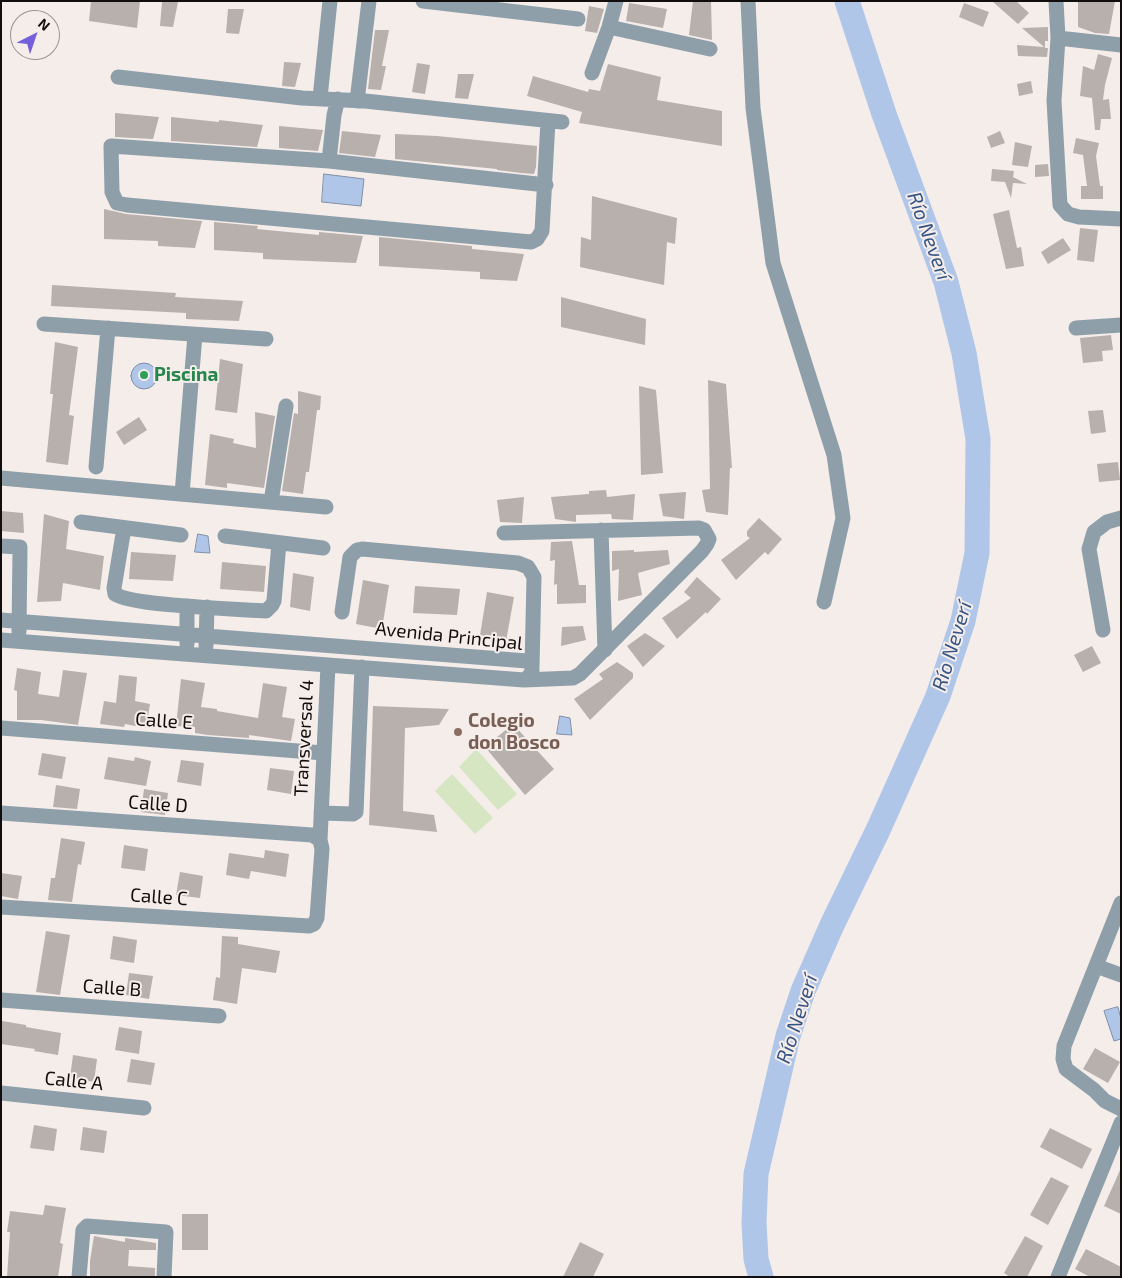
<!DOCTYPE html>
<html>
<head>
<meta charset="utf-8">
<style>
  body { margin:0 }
  #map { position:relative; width:1122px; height:1278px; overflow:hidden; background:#f5edea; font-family:"Exo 2",sans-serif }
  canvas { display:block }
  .frame { position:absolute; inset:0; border:2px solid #110e0d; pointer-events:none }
  .north { position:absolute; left:10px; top:10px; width:50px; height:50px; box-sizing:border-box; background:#f5edea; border:1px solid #9a9492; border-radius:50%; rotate:41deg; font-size:14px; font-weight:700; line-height:20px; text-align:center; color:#110e0d }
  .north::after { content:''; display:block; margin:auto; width:18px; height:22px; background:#7560db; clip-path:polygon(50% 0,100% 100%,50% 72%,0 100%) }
</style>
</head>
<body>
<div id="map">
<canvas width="1122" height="1278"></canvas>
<div class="frame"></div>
<div class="north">N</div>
</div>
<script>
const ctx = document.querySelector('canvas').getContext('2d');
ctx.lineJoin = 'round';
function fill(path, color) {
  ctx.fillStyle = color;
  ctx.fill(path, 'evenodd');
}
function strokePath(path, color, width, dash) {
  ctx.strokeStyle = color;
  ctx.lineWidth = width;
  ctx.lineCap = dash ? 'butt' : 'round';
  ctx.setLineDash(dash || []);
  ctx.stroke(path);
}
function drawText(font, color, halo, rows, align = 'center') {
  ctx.font = font + ' "Exo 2",sans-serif';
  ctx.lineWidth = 4;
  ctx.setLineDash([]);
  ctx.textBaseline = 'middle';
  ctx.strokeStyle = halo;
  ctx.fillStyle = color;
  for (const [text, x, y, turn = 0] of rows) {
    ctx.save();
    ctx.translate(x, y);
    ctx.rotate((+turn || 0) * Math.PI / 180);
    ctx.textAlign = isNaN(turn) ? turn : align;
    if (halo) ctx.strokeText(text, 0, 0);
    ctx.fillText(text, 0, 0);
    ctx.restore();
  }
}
fill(new Path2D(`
  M476,749L517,794L498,810L459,767Z
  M452,774L493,818L475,834L435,791Z`), '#d6e5c2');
const water = new Path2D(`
  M324,174L364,179L361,206L322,202Z
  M131 376a13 13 0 1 1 26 0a13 13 0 1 1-26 0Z
  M198,534L208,536L210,553L195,552Z
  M560,716L570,718L572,735L557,734Z
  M1118,1007L1121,1019V1039L1114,1041L1104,1011Z`);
fill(water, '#afc6e9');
strokePath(water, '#808fa7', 1);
strokePath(new Path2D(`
  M761,1277L756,1259L754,1223L756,1174L788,1036L803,991L832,925L879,828L938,696L963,621L977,553L978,439L964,353L946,282L884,114L847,1`), '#afc6e9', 25);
fill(new Path2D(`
  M91,1H140L137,28L89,21Z
  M693,1H711L712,40L689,35Z
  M992,1H1016L1029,13L1018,24Z
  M1078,1H1115L1109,34L1095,33L1078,27Z
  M162,2H178L173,27L160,26Z
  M629,3L667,9L663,28L626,21Z
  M964,3L989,12L983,27L959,17Z
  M589,6L604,9L597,33L585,31Z
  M228,9H244L239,34L226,33Z
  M1048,27V41H1045V48H1048L1047,57L1018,56L1017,45L1044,47L1022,28Z
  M375,30H389L382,66H386L381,90L368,89Z
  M1098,54L1112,58L1105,85L1103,100L1109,99L1111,119H1101L1100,130H1095L1092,98L1080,96L1083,66L1094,70Z
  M284,62L301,63L295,87L282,86Z
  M417,63L430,65L425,94L412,92Z
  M608,64L661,77L657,100L722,111V146L579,123L582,112L527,96L533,76L588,92L589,89L600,91Z
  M458,74H474L468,99L455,98Z
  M1031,81L1033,93L1019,96L1017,84Z
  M115,113L159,117L153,139L115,137Z
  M171,117L219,122V120L263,125L257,147L171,141Z
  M279,126L323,130L318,151L279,148Z
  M342,131L381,135L375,157L339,153Z
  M1000,131L1005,143L991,148L987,137Z
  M395,134L437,136L537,146L536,167L534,174L521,173L497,170V169L395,159Z
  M1076,138L1099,143L1096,156L1100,186H1103V199H1081V186H1087L1083,155L1073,153Z
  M1015,142L1032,146L1028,167L1012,165Z
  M1048,164L1049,176L1035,177V165Z
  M992,169L1014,171L1013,177L1027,184L1013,183L1011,198L1005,182L991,181Z
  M592,196L677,218L675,244L667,242L664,285L580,267L581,237L591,240Z
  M104,209L126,214L202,221L195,248L158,246V241L104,239Z
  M1009,210L1017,248L1021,247L1024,266L1006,269L993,214Z
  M214,222L258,226L257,229L319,235V232L363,236L356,263L263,259V253L214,250Z
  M1080,228L1098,230L1094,262L1077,260Z
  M379,237L472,246V249L524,254L517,281L480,279V272L379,266Z
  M1063,238L1071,250L1048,264L1041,252Z
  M52,285L176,293L175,297L243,301L239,321L186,319V313L51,306Z
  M561,297L646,319L645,345L561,327Z
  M1111,335L1113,350L1102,351L1103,361L1083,363L1080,338Z
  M55,342L78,347L69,415L74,416L68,465L46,462L53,394H50Z
  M220,359L243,364L237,413L215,410Z
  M708,380L726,384L732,468H730L728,515L706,512L702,490L710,489Z
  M639,386L656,390L663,473L641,475Z
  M298,391L321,396L320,410H317L309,472H306L303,494L282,491L294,413L298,414Z
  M1103,410L1106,432L1091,434L1088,411Z
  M255,412L275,416L264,488L227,483V488L205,485L210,434L234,439L233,443L256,448Z
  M139,417L147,430L124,445L116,432Z
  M1118,462L1120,480L1099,482L1097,464Z
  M606,490L607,497L635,494L633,520L612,519L611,514L576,515V522L555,519L551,497L589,494V491Z
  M686,492L684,519L663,516L659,494Z
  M524,497L522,523L500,522L497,500Z
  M1,511L23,513L24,533L1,531Z
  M44,514L69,521L66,549L104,556L100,590L63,583L61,601L37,602Z
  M759,518L782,539L768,555L765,552L736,580L721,560L750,538L747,536V531Z
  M572,541L579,585H586V603L557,604V584L554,585L555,560L550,561L551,542Z
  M634,550V552L668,550L670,564L638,573L642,595L618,601L619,569L612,571V551Z
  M131,552L176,555L173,581L129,579Z
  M222,562L266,566L264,592L220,589Z
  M293,573L314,577L310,611L290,607Z
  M697,577L721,599L707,614L706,612L677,639L662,618L691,598L684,592Z
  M363,580L389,585L382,629L356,624Z
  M415,586L460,589L457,615L413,613Z
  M487,592L514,597L506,641L480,635Z
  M583,626L586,640L561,646L562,627Z
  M645,633L665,646L643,667L627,646Z
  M1092,646L1101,663L1083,672L1074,655Z
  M617,662L633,673V678L590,720L574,699L603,679L599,674Z
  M17,668L41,672L38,694L59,697L63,670L87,673L78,725L41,720H17V691L14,690Z
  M119,675L137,677L135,701L150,704L146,728L125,724L124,727L100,724L104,701L116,703Z
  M181,679L205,683L201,707L217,709V711L258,718L263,683L287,687L282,717L295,719L291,741L249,735V738L208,735L195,733V727L176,726Z
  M373,706L449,709L439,725L405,728L403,811L434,815L437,832L369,825Z
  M513,724L554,769L525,795L485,747Z
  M42,753L66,757L62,779L38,775Z
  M108,757L134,761L135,757L151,761L146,786L104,779Z
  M181,760L204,763L201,786L177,782Z
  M270,768L294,771L291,794L267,790Z
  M56,785L80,789L77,809L53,807Z
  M144,789L168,793L165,815L141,812Z
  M61,838L85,842L81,865L78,864L72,902L48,900L51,878H55Z
  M124,845L148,849L145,871L121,868Z
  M265,850L289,854L286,877L251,871L249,879L226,875L229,853L264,858Z
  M180,872L203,876L200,898L176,895Z
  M1,873L22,876L18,899L1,896Z
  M46,931L70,935L60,995L36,992Z
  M113,936L137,940L134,963L110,959Z
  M222,936L238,937V944L280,951L276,973L242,968L237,1004L213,1000L216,977L220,978Z
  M129,973L153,976L149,999L126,995Z
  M2,1021L26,1025V1027L61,1033L58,1055L34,1051L35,1049L1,1044Z
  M119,1027L142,1031L139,1054L115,1050Z
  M1095,1048L1120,1062L1108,1083L1083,1069Z
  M73,1055L97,1059L94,1082L70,1078Z
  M131,1059L155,1063L151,1085L127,1082Z
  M34,1125L57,1129L54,1151L30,1148Z
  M83,1127L107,1131L104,1153L80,1150Z
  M1050,1128L1092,1149L1082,1169L1040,1147Z
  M1121,1168V1214L1104,1206Z
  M1051,1177L1069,1186L1048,1225L1030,1215Z
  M45,1205L66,1208L60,1243L63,1244L58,1277H7L10,1232H7L10,1211L43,1215Z
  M182,1214H208V1250H182Z
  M94,1236L125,1242V1238L156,1243V1250H129L128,1266L155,1268V1277H90V1261Z
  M1025,1236L1043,1246L1027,1277H1010L1004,1273Z
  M580,1242L604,1254L593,1277H563Z
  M1086,1249L1121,1267V1277H1090L1075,1269Z`), '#b7b0ad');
strokePath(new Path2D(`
  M423,1L578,19
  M748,1L753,108L773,263L834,455L843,518L824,602
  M1056,1L1058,38L1054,101L1060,205L1068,214L1079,217L1121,219
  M609,27L710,49
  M1058,38L1121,45
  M592,73L609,27L616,1
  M118,77L302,98L365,101L562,122
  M320,98L330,1
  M357,101L369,1
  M329,161L334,115L338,99
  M546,185L329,161L111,146L112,192L117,203L127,205L531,242L537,239L542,231L548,121
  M44,324L266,339
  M1076,328L1121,325
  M96,467L108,328
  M1,478L326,507
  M182,494L195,335
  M271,502L286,406
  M81,522L181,535
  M124,528L114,588L115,594C131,606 240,609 266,611L272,605L274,601L279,543
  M601,530L605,650
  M504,533L699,528L704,530L709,539L707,544L702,551L580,674L573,678L524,680
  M225,536L323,548
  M1,546L20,547L19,632
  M342,612L350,557L357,550L362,549L518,563L528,567L534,577L532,667
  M1,620L527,661C535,668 533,674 524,680L1,640
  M1103,630L1089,549L1094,532L1107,522L1121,518
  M187,644V606
  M206,646L207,607
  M1,728L324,753
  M1,813L312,835L320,840L322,849L317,918L314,924L309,926L1,907
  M321,813L353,814L356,812L362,667
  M320,840L328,665
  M1121,903L1064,1046L1063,1059L1066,1069L1094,1090L1105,1101L1121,1109
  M1096,966L1121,975
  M1,1000L219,1016
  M1,1093L144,1108
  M79,1277L83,1230L87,1226L166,1232L164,1277
  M1058,1277L1121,1123`), '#8f9faa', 15);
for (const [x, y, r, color] of [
  [144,375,5,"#2e9e5b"],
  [458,732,5,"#8d6e63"]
]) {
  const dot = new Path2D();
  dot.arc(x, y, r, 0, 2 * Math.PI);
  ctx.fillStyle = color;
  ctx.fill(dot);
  strokePath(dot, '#f5edea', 2);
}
drawText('bold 19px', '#27864d', '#f5edea', [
  ["Piscina",154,375]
], 'left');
drawText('19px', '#110e0d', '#f5edea', [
  ["Avenida Principal",449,636,6],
  ["Calle E",164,721,4],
  ["Transversal 4",304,738,-87],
  ["Calle D",158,804,4],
  ["Calle C",159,897,4],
  ["Calle B",112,988,4],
  ["Calle A",74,1081,6]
]);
drawText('bold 19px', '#785e54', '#f5edea', [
  ["Colegio",468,721],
  ["don Bosco",468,743]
], 'left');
drawText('italic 20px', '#365483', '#f5edea', [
  ["Río Neverí",929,236,70],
  ["Río Neverí",952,646,-73],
  ["Río Neverí",797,1019,-72]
]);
</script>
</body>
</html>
